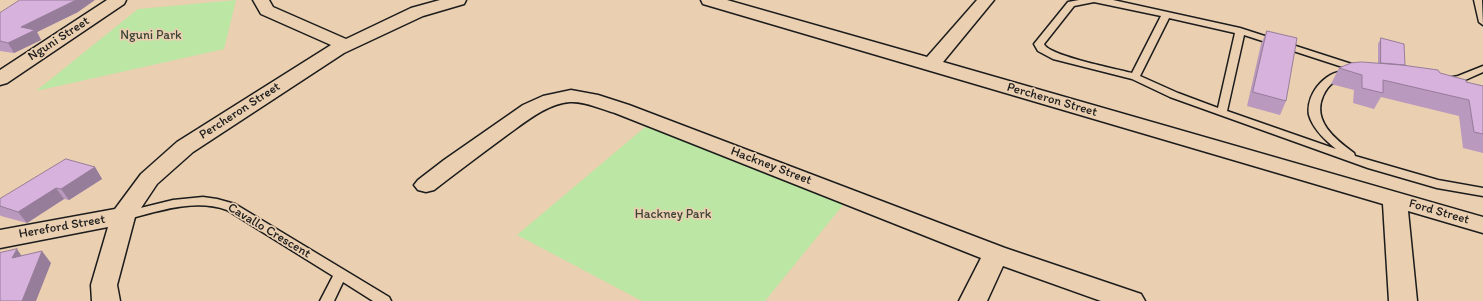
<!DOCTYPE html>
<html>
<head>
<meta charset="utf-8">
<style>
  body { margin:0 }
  canvas { display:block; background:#eacfb1 }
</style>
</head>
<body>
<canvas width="1483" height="301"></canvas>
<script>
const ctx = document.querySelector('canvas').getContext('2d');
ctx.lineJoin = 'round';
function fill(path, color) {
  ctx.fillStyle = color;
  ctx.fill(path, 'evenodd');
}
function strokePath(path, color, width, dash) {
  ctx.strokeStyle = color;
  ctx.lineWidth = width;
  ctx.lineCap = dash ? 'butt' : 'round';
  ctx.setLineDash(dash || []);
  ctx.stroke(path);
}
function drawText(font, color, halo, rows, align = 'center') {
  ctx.font = font + ' Itim,sans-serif';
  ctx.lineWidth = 3.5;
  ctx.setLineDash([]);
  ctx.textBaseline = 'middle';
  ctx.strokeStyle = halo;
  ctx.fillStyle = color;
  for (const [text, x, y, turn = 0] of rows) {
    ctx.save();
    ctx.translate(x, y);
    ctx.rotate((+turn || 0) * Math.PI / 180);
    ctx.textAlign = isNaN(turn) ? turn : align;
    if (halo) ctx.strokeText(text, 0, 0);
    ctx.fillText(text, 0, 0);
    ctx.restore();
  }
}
fill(new Path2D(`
  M236,0L224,49L36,91L138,9Z
  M657,117L852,194L765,301H642L517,235Z`), '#bbe6a3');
const lane = new Path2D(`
  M1079,0H1113L1240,28L1364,68L1366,70L1364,72H1358L1244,35L1227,111L1336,149C1325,140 1313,129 1309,115C1305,93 1329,66 1351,72L1353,74L1351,76C1338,79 1329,82 1323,96C1312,121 1335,139 1354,153L1355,156L1438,180L1483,188V196L1437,188L1368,168L1170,97L1132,79L1053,59L1038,51L1034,44L1068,2ZM1094,2L1161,16L1132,73C1117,69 1049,56 1044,44L1074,6ZM1169,18L1235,33L1218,108L1178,93L1140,76Z
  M1474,0H1482L1483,25L1479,22Z
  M1483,66V72L1463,81L1446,84L1441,81L1443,79L1458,76Z
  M203,197L217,199L235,204L389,297L391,301H373L343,282L334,301H320L333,276L227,210C193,198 157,212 124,220L120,219L118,216L120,213L173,200Z`);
const street = new Path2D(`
  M107,0H126L124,4L7,83L0,85V70Z
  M253,0H269L273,7L346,39L411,8L440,0H466L464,4L423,16L344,53L193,152L157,184L135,217L117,285L120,301H92L91,285L108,227L0,248V230L115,209L141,174L177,142L331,45L261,14Z
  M701,0H727L927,57L977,0H994L943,62L1483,217V233L1408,211L1417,301H1389L1383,204L703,4Z
  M571,90L598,95L629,105L1005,248L1141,294L1145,301H1101L1003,266L987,301H959L981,258L615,113C601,109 585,101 570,102C545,104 523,124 503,138C480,155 457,172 434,190L426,192L418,190L414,185L418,180L444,160L523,105L543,96Z`);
strokePath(lane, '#1c1c1c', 3);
strokePath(street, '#1c1c1c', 3);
fill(lane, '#eacfb1');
fill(street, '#eacfb1');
fill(new Path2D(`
  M78,12L37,32L41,40L14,53L0,51V13Z
  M1267,31L1286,101L1280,115L1247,106L1261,44Z
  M1381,38L1405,65L1440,73L1466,82L1483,86V153L1463,148L1459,116L1381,97L1374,109L1353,103L1354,90L1331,84L1339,68L1378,63V44Z
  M95,167L102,179L69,200L64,199L27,223L1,216L0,215V199Z`), '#b999bd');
fill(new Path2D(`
  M76,0H95L78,12L37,32L41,40L14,53L8,43L21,27Z
  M95,167L102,179L69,200L61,189Z
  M56,188L64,199L27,223L18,212Z
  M17,249L25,261L12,258Z
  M42,251L51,263L36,301H22Z`), '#967d9a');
const building = new Path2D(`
  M20,0H76L72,2L21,27L35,30L8,43L0,41V13Z
  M1267,31L1297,38L1286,101L1253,92Z
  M1381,38L1404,44L1405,65L1381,63Z
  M1362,62L1402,65L1438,70L1440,73L1466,80V82L1483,86V134L1474,132L1469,100L1383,80V93L1362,88V75L1339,68L1351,63Z
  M66,159L95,167L61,189L56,188L18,212L0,206V199Z
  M17,249L12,258L42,251L22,301H0V253Z`);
fill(building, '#d7b2dc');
strokePath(building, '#967d9a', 1);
drawText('13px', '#3c4437', '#eacfb1', [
  ["Nguni Park",151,36],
  ["Hackney Park",673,215]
]);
drawText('13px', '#1c1c1c', '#eacfb1', [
  ["Nguni Street",59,39,-33],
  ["Percheron Street",1052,100,16],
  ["Percheron Street",240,111,-33],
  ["Hackney Street",771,166,21],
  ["Ford Street",1439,212,16],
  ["Hereford Street",62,227,-10],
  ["Cavallo Crescent",269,231,31]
]);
</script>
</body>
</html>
